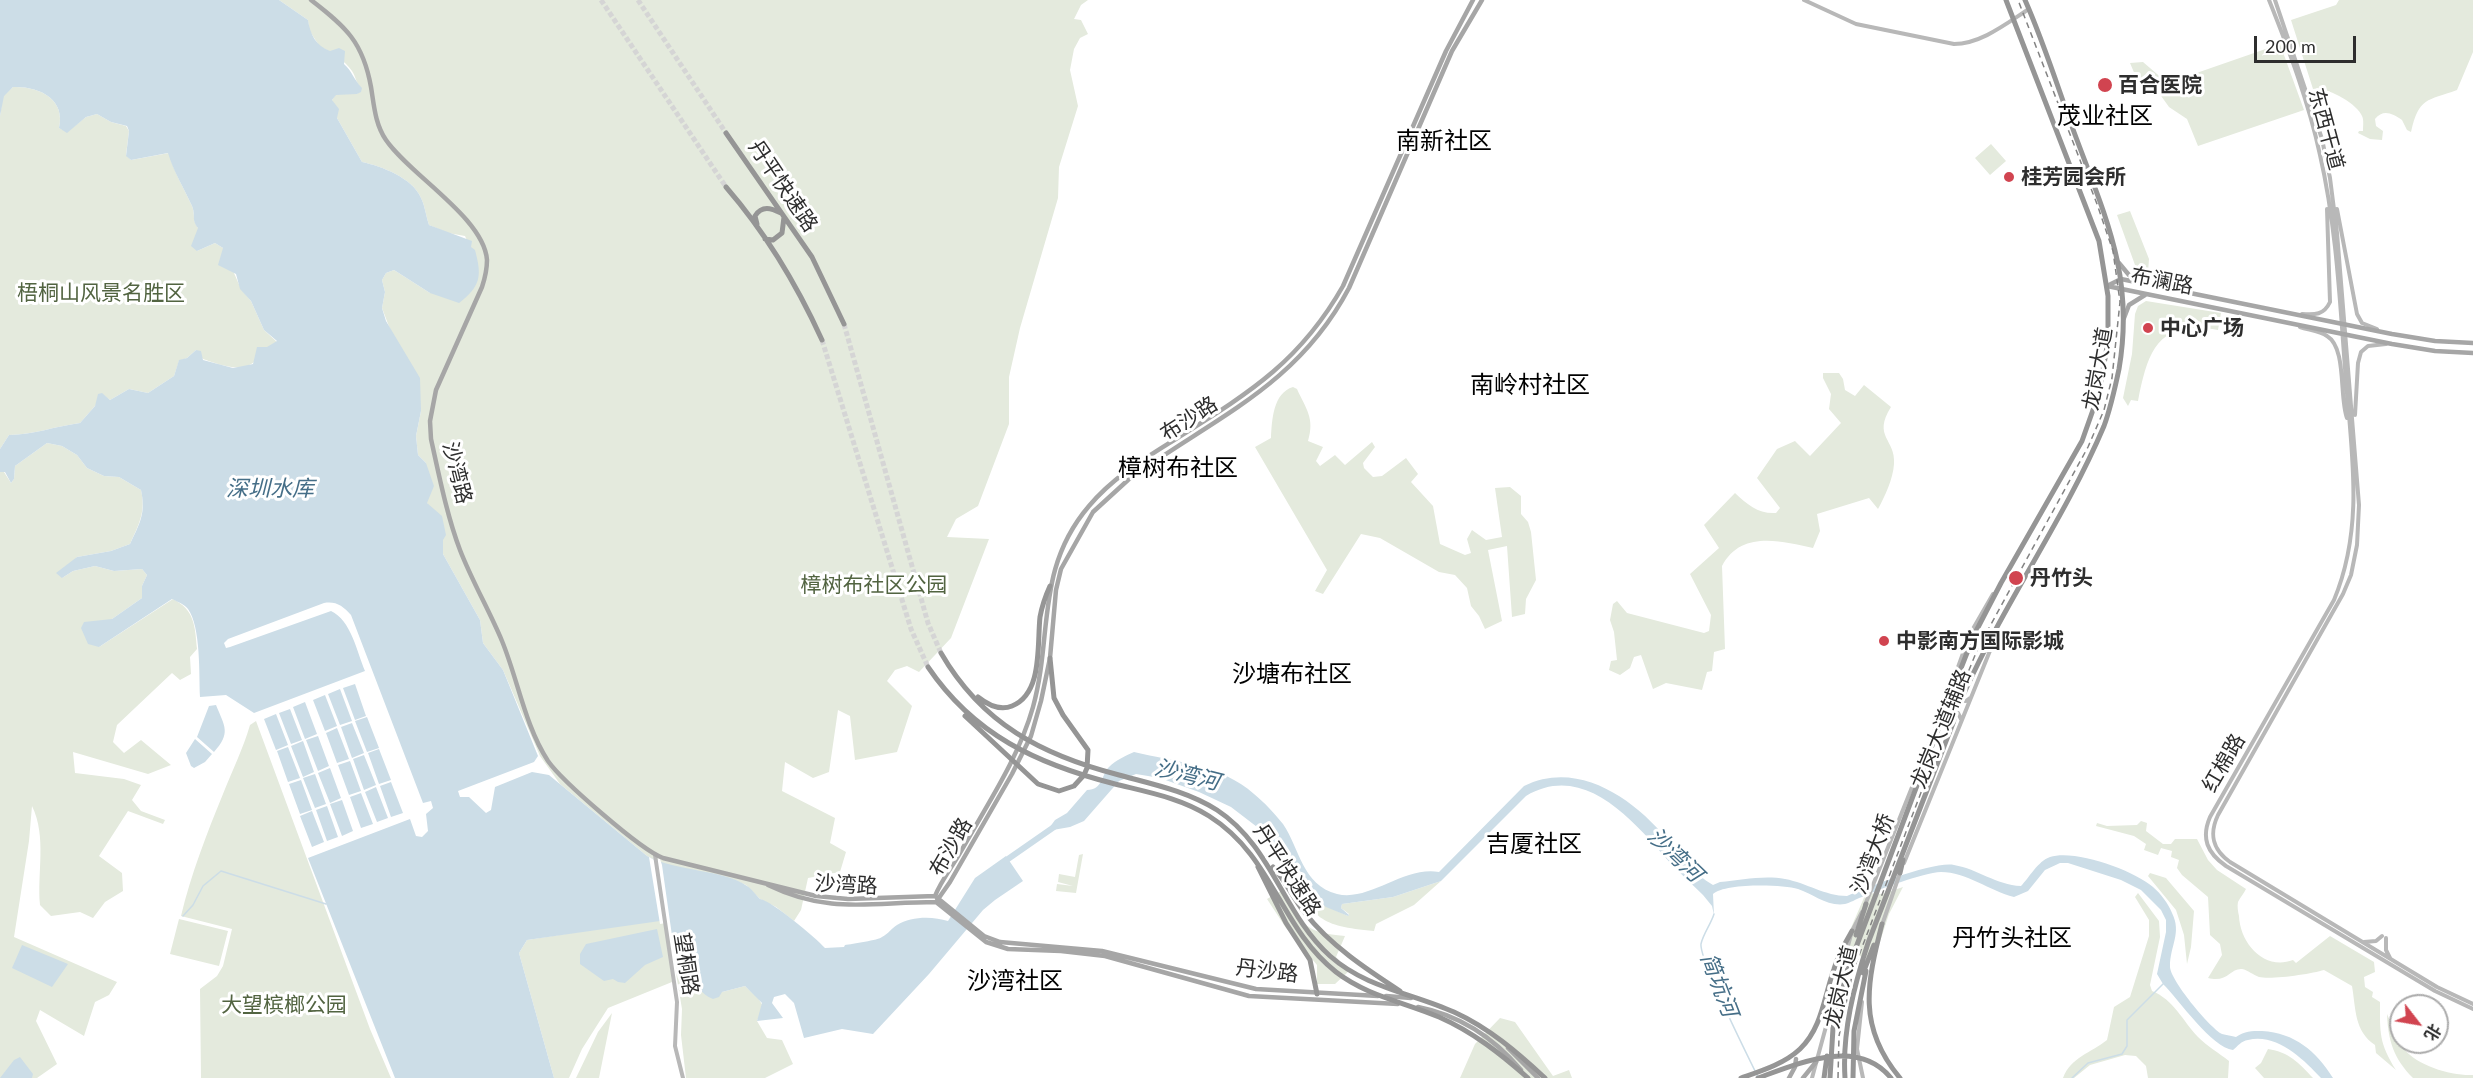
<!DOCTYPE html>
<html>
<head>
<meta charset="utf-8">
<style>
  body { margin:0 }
  #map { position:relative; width:2473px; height:1078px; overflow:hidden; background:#fff; font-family:Lato,"Noto Sans SC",sans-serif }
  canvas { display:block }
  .north { position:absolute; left:2389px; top:994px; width:60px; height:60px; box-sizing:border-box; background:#fff; border:2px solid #ababab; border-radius:50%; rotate:121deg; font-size:16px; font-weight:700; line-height:24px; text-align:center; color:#2e2e2e }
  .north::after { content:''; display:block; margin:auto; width:21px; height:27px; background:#d14450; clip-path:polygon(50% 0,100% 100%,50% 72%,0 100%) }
  .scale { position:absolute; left:2254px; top:36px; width:102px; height:27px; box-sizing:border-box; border:3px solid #2e2e2e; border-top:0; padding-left:8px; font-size:18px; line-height:21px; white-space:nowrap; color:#2e2e2e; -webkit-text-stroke:4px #fff; paint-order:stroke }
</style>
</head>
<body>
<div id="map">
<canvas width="2473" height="1078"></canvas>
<div class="north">北</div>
<div class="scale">200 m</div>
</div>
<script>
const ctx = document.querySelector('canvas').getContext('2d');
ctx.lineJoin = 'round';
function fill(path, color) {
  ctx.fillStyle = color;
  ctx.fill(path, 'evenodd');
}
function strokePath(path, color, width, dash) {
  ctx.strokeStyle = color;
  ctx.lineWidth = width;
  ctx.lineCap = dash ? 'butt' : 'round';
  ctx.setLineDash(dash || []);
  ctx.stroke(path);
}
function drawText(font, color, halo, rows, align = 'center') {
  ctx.font = font + ' Lato,"Noto Sans SC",sans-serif';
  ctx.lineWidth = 6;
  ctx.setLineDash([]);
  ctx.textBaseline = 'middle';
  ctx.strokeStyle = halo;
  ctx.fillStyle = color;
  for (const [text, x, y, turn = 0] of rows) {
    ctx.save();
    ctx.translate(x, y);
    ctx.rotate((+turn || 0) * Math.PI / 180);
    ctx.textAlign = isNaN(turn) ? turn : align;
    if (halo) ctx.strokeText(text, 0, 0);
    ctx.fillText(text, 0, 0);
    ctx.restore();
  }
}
fill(new Path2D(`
  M279,0H1088L1081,5L1074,19L1081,20L1088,34L1080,38L1074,49L1070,70L1078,106L1059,167L1058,198L1020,328L1009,377V424L978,506L956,519L947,537L989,539L951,638L919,672L907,666L895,670L887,681L912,706L897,752L855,760L850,716L838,710L829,772L813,778L785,762L782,791L835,818L830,843L846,852L840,872L808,878L801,910L794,921L776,907L760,899L746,885L732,879L663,864L647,856L560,784L540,756L503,670L483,643L480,620L443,554V540L427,503L426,463L418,455L416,436L421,411L382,308L385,292L382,280L386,273L394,270L430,293L470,247L465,236L448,233L429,225C426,216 425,206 421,198C413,178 381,166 362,162L337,118L332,100L336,94H357L361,88C356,83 356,77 352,71C345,61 331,51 320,47L309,30L308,20Z
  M2339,0H2473V52L2457,90C2427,101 2419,97 2411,132L2407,130L2402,120C2392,113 2383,109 2375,119L2376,126L2383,131L2382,140L2370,139L2358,133L2359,131H2363C2363,126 2364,120 2362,116C2358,104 2326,86 2313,89L2291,20L2336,5Z
  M2280,44L2304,110L2198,146L2187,119L2169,107L2159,93L2142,91L2130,63L2143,62L2164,80L2185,77Z
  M13,87C39,86 66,99 59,128L67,132L86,117L97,114L111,122L126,126L129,131L126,155L131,160L169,153C174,173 184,188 192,206C196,216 191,219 199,229L197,251L215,243L223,248L241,289L251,301L264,330L277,342C267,347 263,354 255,361C242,374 218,364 203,359L196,350L187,358L179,361L174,376L148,393L129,389L110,400L102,394L95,406L80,423C56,426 33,435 9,435L0,449V116L3,96Z
  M1991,144L2006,161L1990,175L1975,158Z
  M2130,211L2149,259L2148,272L2135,265L2117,215Z
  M2146,301L2221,313L2218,330C2158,320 2148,350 2138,401L2131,400L2128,406L2123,398L2132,354L2135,314L2138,306Z
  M1823,373H1839L1843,379L1845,390L1855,396L1864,385L1891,407C1872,437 1896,439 1894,464C1893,479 1885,496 1878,509L1869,498L1817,514L1820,531L1813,548C1781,541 1741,530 1722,566L1725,649L1714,652L1712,671L1707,672L1702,690L1666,683L1653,689L1641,655L1634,657L1630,668L1620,675L1609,670L1611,661L1617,660L1614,632L1610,620L1613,604L1617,601L1627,613L1704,633L1709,631L1711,615L1690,574L1719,548L1704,525L1735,493C1748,505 1758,514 1776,513L1780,508L1757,478L1777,449L1795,441L1810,456L1841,423L1829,409L1831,394L1823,378Z
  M1293,387L1297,389C1306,409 1315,418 1308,441L1323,447L1316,461L1320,466L1335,455L1345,465L1372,442L1375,447L1363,463L1364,468L1373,477L1382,476L1406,458L1418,474L1411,482L1433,506L1440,544L1465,555L1471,553L1467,539L1472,530L1486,540L1502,537L1495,488L1510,487L1521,496V514L1528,522L1531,532L1536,580L1526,599L1525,614L1512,617L1507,546L1488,550L1502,621L1485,629L1479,616L1471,606L1467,588L1455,575L1439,572L1380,538L1361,534L1323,594L1315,591L1327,570L1255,447L1271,438C1272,420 1273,393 1293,387Z
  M47,443L62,446L77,455L87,468L104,476L119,477L141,490C146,512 139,524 130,544L111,551L77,557L62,578L73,571L95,566L114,571L142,569L147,575L142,586V598L112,619L99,647L173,599C195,610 195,627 197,649L190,657L191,674L180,680L172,673L117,725L113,742L124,753L141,740L171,765L148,774L73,752L75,773L124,779L141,785L132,800L141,811L165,820L163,824L128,811L99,856L122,873L123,891L105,902L93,918L80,912L51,916L40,905C37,872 47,837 32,806L29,841L14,937L117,982L109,995L95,1002L84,1036L40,1010L36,1021L57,1064L37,1078H0V472H4L11,483L14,479L15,466Z
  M256,721L370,1029L391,1078H201L200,989L217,976L223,966L232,929L181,916C191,874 207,833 223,794C232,771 243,749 250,725Z
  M2141,821L2147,823L2146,831L2163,844H2171L2175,839H2197L2208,860L2217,870L2246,889C2244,893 2240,898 2238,902C2237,906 2238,912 2239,916C2240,943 2264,971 2293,960L2296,963L2330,936L2374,962L2375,972L2364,977L2365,987L2373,992L2372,997L2380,1002C2380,1033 2379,1043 2396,1070L2376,1053L2375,1045C2354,1031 2356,1009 2352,986L2324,970C2311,974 2271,980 2259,977C2253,975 2248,970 2242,969C2230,968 2228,983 2208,978L2222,955L2220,944L2210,935L2208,897L2182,875L2177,868L2179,860L2171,857L2172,851L2161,848L2158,855L2144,850L2146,844L2134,836L2096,826L2097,823L2107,826L2137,825Z
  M1083,854L1076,893L1056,891L1057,884L1073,886L1058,882L1059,874L1075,877L1079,855Z
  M1288,873C1305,893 1324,906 1348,916L1349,914L1341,908L1342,904L1393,897L1441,881L1414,905L1376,924L1374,931C1319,926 1315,919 1288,873Z
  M2150,873L2166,878L2194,911L2191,947L2187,964L2184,935L2176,910L2148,876Z
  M1903,887L1889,914L1874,960L1841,951L1866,893L1882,894Z
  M1281,891C1300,924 1306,933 1345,936L1336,957L1349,971L1335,984H1317V965L1286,928L1267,899Z
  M2138,893L2159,921L2160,937L2150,985L2152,991C2174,1000 2182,1020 2198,1037C2207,1046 2219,1053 2229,1061L2228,1078H2148L2146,1066L2136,1056L2125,1055L2090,1065L2074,1078H2063C2071,1057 2091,1053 2107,1040L2114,1007L2130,997L2149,936V920L2135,897Z
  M668,918L672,982L608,1008L582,1049L569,1078H554L519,953L527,940Z
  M179,919L228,931L219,966L170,954Z
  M687,965L695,972L696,983L722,992L745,986L758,998L763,1006L757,1021L767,1038L782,1040L793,1064L765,1078H686L681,1035L682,1009L675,967L681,968Z
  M612,1013L599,1078H576L598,1032Z
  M2387,1014C2392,1025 2396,1039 2404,1049C2418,1066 2451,1076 2473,1075V1078H2413C2394,1059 2388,1041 2387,1014Z
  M1500,1018L1515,1022L1553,1076L1569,1070L1572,1078H1460L1475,1044Z
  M2268,1049C2289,1052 2299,1063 2313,1078H2264L2255,1068L2261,1063Z`), '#e4eadd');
fill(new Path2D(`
  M0,0H279L308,20C310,34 316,46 330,51L339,48L345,51L344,64C352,71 354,80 362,88L361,92L357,94L336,95L332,100L339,109L337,118L362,162C381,166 413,178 421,198C425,206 426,216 429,225L472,241L471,247L475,250C482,276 481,286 459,303L430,293L394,270L386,273L382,280L385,292L382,308L386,321L420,378L421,411L416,436L418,455L426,463L434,486L427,503L442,516L446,535L443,540V554L480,620L483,643L503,670L538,756L534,762L458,791L460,797H469L486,813L491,810L495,787L532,772L549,775L647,856C677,872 723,869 747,886C752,889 756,895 760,899C772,901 815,937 825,948L844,947L845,945C852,944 879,940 882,937C888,934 892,928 897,925C911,916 933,916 948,921L975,878L1006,856L1023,881L995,900L983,910L929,974L873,1034L842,1029L804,1038L794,1003L785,994L774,997L772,1003L783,1018L757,1021L762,1003L745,986L722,992L719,997L713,999C700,994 697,985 695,971L687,965L681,968L675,967L667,920L527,940L519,953L554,1078H395L308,858L410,819L416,836L422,837L428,831L426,814L433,808L431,801L423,803L351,615C343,606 336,601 324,603L228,639L224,643L226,648L230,647L331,611C351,620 357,652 365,671L254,713L226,695L200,697C199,675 201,627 188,609C184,604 178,602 172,599L99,647L88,644L81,628L84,622L112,619L142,598V586L147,575L142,569L114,571L95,566L73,571L62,578L56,573L77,557L111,551L130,544C140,523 146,513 141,490L119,477L104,476L87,468L77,455L62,446L47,443L15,466L14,479L11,483L5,472H0V449L9,435C33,435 56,426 80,423L95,406L98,394L102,393L110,400L129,389L148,393L174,376L179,360L187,358L196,350L201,351L203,360L233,368L253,364L257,347H267L277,341L264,330L251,301L240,289L236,274L218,265L223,248L215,243L197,251L191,246L198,228C191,219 196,216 192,206C184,188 174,173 168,153L131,160L126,156L129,131L127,126L111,122L97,114L86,117L67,133L59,128C66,99 39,86 13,87L4,96L0,116Z
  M355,684L366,716L355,720L343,688Z
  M340,689L352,721L340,725L328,694Z
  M325,695L337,726L325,731L313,700Z
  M305,702L317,734L305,739L293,707Z
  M216,705C225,727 231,733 214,752L197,737L209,706Z
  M290,709L302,740L291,744L279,713Z
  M276,714L288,745L276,750L264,719Z
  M367,717L379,748L367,752L355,721Z
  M352,723L364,753L352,758L341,727Z
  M337,728L349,759L337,763L326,733Z
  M318,736L329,766L318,771L306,740Z
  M195,739L212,754L205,762L194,768L191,766L186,753Z
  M303,741L314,772L303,777L291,746Z
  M288,747L300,778L288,782L277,751Z
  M379,749L391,780L379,784L368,753Z
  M1134,752C1175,762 1222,765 1254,794C1264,802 1275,814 1283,824C1300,849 1302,885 1337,894C1370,902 1403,866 1439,872L1524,786C1578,759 1634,799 1667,839C1682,856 1693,874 1713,885L1720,882C1741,880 1764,875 1785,879C1807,883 1825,896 1847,896C1868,887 1934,861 1954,865C1978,869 1996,885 2021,886C2029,878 2038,861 2050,857C2075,849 2133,870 2153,887C2161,894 2168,903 2172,913C2182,933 2170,946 2170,966C2169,979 2210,1028 2222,1034C2226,1035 2232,1036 2236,1037C2245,1031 2251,1031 2262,1031C2295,1033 2316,1051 2333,1078H2321C2303,1059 2277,1033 2248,1040C2241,1041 2238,1046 2233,1050C2212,1048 2179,1000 2163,984L2157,974L2166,932V920L2161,910L2141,890L2121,880L2068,863H2060L2045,870L2028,891L2014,897C1990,891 1966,872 1941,872C1922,873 1880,889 1862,897C1856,899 1850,903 1845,904C1828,907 1813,894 1798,889C1782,884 1724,883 1713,894L1714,915L1712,906L1703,895C1693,885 1683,876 1673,866C1637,826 1587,760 1526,796L1441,881L1393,897L1342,904L1341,908L1349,915L1348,916L1326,907L1300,886L1261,830L1231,807L1199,792L1160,778L1136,774L1119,781L1084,821L1070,827L1047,831L1055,820L1067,813L1087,790C1103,790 1101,775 1109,767C1116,760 1125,756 1134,752Z
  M364,755L376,785L364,790L353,759Z
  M350,761L361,791L349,795L338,765Z
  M330,768L341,798L330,803L318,773Z
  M315,774L326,804L315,808L303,778Z
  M301,780L312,810L300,814L289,784Z
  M391,782L403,813L391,817L380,786Z
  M376,787L388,818L377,822L365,792Z
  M361,793L373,824L361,828L350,797Z
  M342,800L353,831L342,836L330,804Z
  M327,806L338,837L327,841L316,810Z
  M312,811L324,842L312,847L300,816Z
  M657,929L663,957L645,965L625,983L618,982L613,979L604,981L580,964V954L586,944Z
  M22,945L68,964L52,987L12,968Z
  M20,1057L33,1074L32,1078H0L14,1060Z`), '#ccdde7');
fill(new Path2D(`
  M649,857L658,862V858L660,859L662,865L677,971L674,970L666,923L660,924Z`), '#fff');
strokePath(new Path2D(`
  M1714,914C1711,924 1703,934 1701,944C1699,960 1748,1056 1758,1077
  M183,916L193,905L203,886L221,871L326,904
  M2072,1078L2088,1063L2122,1054L2127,1046V1020L2163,984`), '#ccdde7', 1.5);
strokePath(new Path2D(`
  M1008,859L1054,827`), '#ccdde7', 6);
strokePath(new Path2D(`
  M601,0L726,187
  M638,0L726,133
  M844,324L928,623L941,653
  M822,340L911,629L928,667
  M1942,718L1954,686
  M1953,723L1965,691`), '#d5d5d5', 5, [5, 2.5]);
strokePath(new Path2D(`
  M1804,0L1856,24L1954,44C1981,44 2007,23 2029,9
  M2269,0C2289,50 2309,103 2320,155C2337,229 2340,306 2346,381C2352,456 2364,528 2334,600L2210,817C2201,838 2207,853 2226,866L2435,991L2473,1009
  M2275,0L2322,139L2330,178L2337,233L2359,505L2357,545L2351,575L2343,594L2218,815C2209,834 2212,849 2230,862L2437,987L2473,1004
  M2337,209L2357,314L2362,323L2377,329
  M2302,314C2315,315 2324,315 2330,302L2327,209
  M2300,327C2309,330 2320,331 2327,336C2347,348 2339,397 2347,418
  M2355,415L2358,363L2361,352L2368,346L2386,344
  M1952,687L1959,700L1966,701L1970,698
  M1941,716L1950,712L1958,713L1961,719
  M655,855L677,1002L675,1046L683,1078
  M1904,863L1998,631
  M1865,905L1940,717L1970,634L1993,594
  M1882,925L1900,873
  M2386,938V950L2390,958
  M2364,942L2376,941L2382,936
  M1862,1002L1857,1049L1863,1078
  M1812,1078L1852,931L1862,912`), '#b8b8b8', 4);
strokePath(new Path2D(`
  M311,0C346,27 363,42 371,87C374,105 375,124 386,140C410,175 484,218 487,260C487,269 485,278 482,287L436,390L430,421L431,439C439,475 447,516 460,550C472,581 489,610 502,641C518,680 525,726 548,761C562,781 641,850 663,858L816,896L848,899L935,896L984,936L1000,942L1102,951L1256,989L1378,996
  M2119,263L2129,275L2141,281
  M2107,286L2121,279L2392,334L2435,341L2473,343
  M2107,286L2392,344L2435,351L2473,353
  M2124,318L2129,305L2145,295
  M768,885C830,915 871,902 936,902L986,942L1008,949L1061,951L1105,956L1249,996L1398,1004
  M935,896C941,881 952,867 960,853C986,806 1018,760 1033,707C1053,635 1035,569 1089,506C1115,475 1149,456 1182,435C1252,391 1301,360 1343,286L1446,51L1473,0
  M936,902L950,882L1012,774L1031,736L1041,701L1050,658L1056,590L1061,569L1093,512L1128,480C1213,418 1297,387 1349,288L1452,51L1482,0
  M1386,996L1411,998
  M1418,1007C1459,1015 1494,1038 1521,1070
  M1508,1048L1538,1078
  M1789,1078L1795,1067L1796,1059
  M1803,1078L1816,1062`), '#a6a6a6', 4.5);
strokePath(new Path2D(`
  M726,133L812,257L844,324
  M726,187C765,232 797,285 822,340
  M757,224L755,216C762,205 771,208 781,213
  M765,239L773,240L782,233L784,217
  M941,653C982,724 1042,755 1119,775C1152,784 1187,791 1217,810C1272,846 1283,914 1330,956C1366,988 1412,993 1454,1012C1489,1028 1517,1052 1545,1078
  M928,667C974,735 1037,764 1115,784C1147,792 1181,798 1209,816C1274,857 1279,927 1336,972C1367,996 1404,1002 1439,1017C1473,1032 1501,1054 1528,1078
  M1954,686L1974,635L2001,583L2082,441L2099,393L2108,341V296L2099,241L2006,0
  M1965,691C2006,600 2065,518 2104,426C2111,407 2115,388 2119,369C2135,276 2105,216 2074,132C2058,88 2044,43 2025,0
  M978,697C988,705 1000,711 1012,706C1043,694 1037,644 1040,617C1042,606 1045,597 1050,586
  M965,716L1038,784L1059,791L1074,786L1084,775L1087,768L1088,750L1063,715L1054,698L1050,658
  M1258,867L1286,923L1310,960L1317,994
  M1273,867C1286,881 1293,898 1305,913C1330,945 1366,969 1400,991
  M1900,873L1903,860
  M1882,924C1867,983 1857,1027 1900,1078
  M1856,935L1866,904
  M1863,973L1874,945
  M1741,1078C1761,1071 1784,1064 1800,1049C1822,1028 1824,997 1834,969C1838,955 1845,943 1852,931
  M1758,1078C1799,1063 1858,1037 1891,1078
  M1824,1078L1827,1056
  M1830,1078L1833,1028L1846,974L1942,719
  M1845,1078C1842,1032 1854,986 1868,943L1953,723
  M1853,1078L1854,1031L1866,971`), '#959595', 5);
strokePath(new Path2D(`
  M1838,1078L1839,1036L1853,971L1949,719L1978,648L2088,447L2104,410L2112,378L2120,302L2113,251L2097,204L2018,0`), '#838383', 1.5, [6, 4.5]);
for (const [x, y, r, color] of [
  [2105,85,8,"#d14450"],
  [2009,177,6,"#d14450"],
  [2148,328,6,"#d14450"],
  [2016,578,8,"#d14450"],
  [1884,641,6,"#d14450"]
]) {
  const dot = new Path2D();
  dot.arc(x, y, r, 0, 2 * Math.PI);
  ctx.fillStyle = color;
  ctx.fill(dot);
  strokePath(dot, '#fff', 2);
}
drawText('bold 21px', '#2e2e2e', '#fff', [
  ["百合医院",2118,85],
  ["桂芳园会所",2021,177],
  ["中心广场",2160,328],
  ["丹竹头",2030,578],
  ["中影南方国际影城",1896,641]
], 'left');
drawText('21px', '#2e2e2e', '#fff', [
  ["东西干道",2326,129,75],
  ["丹平快速路",783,186,56],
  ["布澜路",2162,281,11],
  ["龙岗大道",2098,369,-80],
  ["布沙路",1189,419,-33],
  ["沙湾路",457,473,76],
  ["龙岗大道辅路",1941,729,-68],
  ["红棉路",2224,763,-60],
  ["布沙路",951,847,-60],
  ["沙湾大桥",1873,854,-69],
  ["丹平快速路",1287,870,57],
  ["沙湾路",846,885,3],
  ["望桐路",686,964,81],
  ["丹沙路",1267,971,7],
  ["龙岗大道",1841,987,-77]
]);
drawText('21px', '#526441', '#fff', [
  ["梧桐山风景名胜区",101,293],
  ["樟树布社区公园",874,585],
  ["大望槟榔公园",284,1005]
]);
drawText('italic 22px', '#456e87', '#fff', [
  ["深圳水库",270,489],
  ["沙湾河",1187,775,14],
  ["沙湾河",1675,855,44],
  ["简坑河",1719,985,69]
]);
drawText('24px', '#000', '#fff', [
  ["茂业社区",2105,116],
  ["南新社区",1444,141],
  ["南岭村社区",1530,385],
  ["樟树布社区",1178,468],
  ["沙塘布社区",1292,674],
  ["吉厦社区",1534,844],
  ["丹竹头社区",2012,938],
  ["沙湾社区",1015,981]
]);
</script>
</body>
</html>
